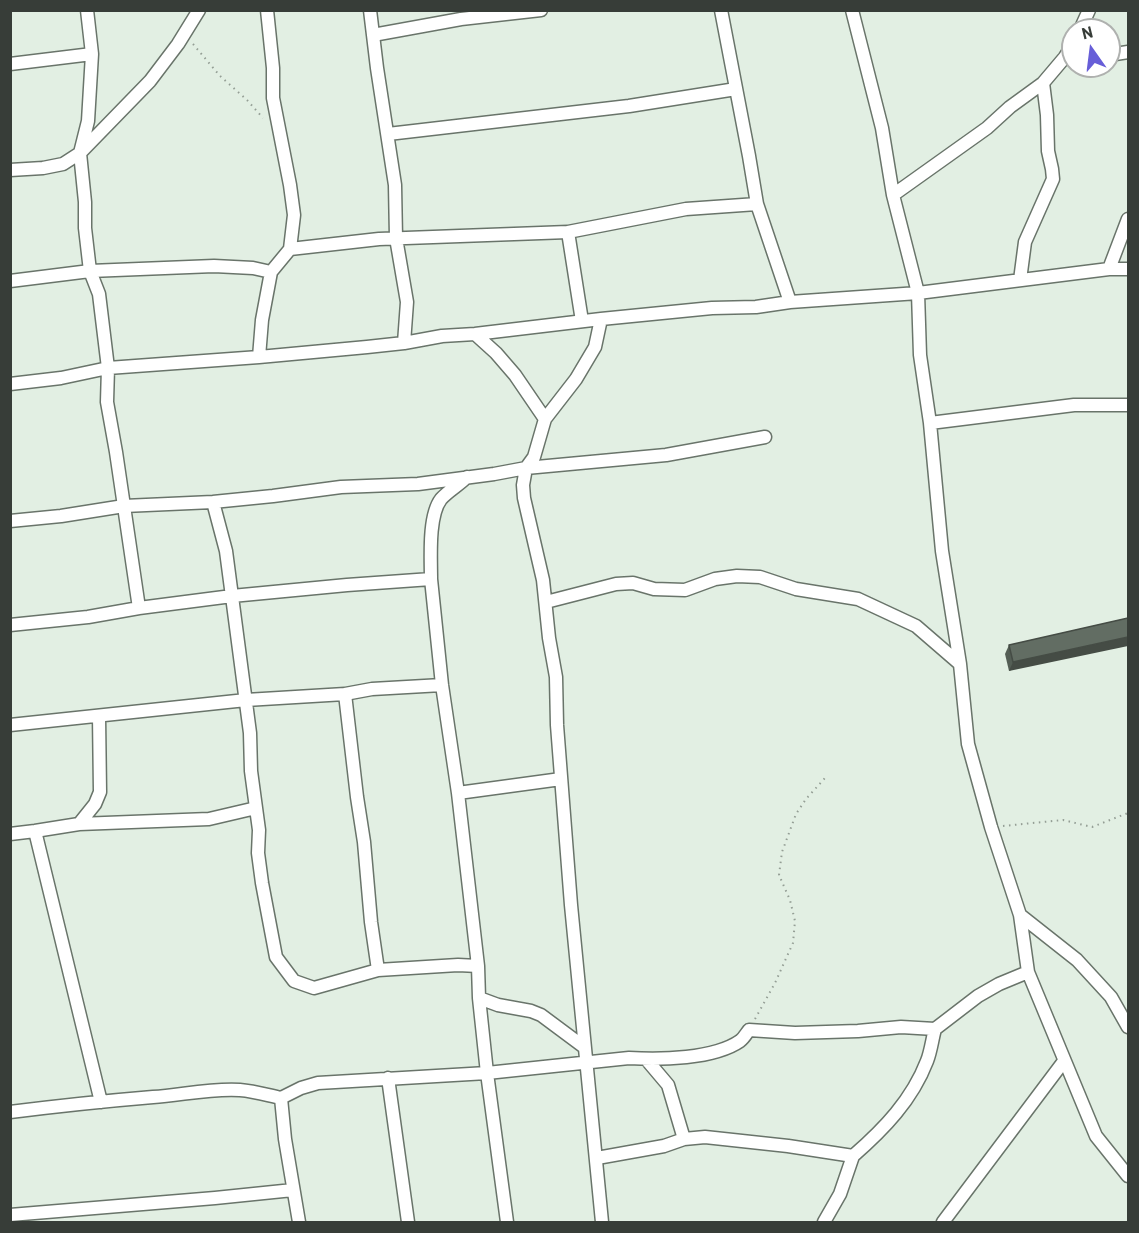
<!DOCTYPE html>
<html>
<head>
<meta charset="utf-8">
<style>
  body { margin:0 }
  #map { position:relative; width:1139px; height:1233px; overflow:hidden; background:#e2efe3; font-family:Barlow,sans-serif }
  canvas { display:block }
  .frame { position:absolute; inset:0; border:12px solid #373d38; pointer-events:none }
  .north { position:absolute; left:1061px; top:18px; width:60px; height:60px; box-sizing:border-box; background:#fff; border:2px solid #afb1af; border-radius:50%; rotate:346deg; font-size:16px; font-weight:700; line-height:24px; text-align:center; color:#373d38 }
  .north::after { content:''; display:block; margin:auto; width:21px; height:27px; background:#675ed8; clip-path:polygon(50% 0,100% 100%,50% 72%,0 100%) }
</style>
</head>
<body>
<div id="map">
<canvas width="1139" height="1233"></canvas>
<div class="frame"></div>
<div class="north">N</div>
</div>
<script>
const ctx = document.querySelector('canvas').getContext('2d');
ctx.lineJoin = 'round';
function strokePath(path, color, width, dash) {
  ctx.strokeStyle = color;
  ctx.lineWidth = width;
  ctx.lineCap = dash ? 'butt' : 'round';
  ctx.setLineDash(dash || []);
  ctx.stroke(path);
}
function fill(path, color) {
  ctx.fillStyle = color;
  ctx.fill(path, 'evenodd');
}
const street = new Path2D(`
  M370,10L377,68L395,185L396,238L407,302L404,343
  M721,10L749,156L757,204L790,302
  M852,10L882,128L893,195L918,293L920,355L930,423L942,551L960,664L968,744L991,827L1020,915L1028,972L1096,1136L1128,1176
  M1080,30L1089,10
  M373,35L461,19L541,10
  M92,54L88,121L80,153L85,202V228L90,271L99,294L108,368L107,402L116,452L139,608
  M1109,55L1128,52
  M10,64L92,54L87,10
  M388,134L629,106L736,89
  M10,170L43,168L63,164L80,153L150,81L178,44L199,10
  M893,195L987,128L1010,107L1043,83L1065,57L1073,44
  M290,249L379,239L568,232
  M1109,269L1128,219
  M1020,280L1025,242L1053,179L1052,169L1048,151L1047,115L1043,83
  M10,281L90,271L214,266L253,268L271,272
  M601,319L595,347L576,379L545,419L534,457L526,468L523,485L524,498L543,580L549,638L556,677L557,725L571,905L602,1222
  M582,321L568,232L686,209L757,204
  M475,334L496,353L515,375L545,419
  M259,357L262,320L271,272L290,249L294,215L290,185L273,98V68L267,10
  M10,384L61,378L108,368L259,357L367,347L404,343L442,336L475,334L601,319L712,308L756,307L790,302L918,293L1109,269H1128
  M930,423L1074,405H1128
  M213,502L226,551L250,733L251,771L259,830L258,853L262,883L276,957L294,981L314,988L378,970L371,922L364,842L357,797L345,694L372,689L442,685
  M10,521L61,516L124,506L213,502L273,496L341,487L418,484L494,474L526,468L666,455L765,437
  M431,579C431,558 428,516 441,499C448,491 459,485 467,477
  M546,602L616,584L633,583L654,589L685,590L715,579L737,576L760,577L796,589L858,599L916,626L960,664
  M10,625L88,617L139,608L232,596L347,585L431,579L442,685L458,793L478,966L479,998L498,1005L531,1011L541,1015L584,1047
  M10,725L246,700L345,694
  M458,793L561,779
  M79,824L209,819L256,808
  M35,831L101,1102
  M10,834L35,831L79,824L95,804L100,792L99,716
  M1020,915L1077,960L1111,997L1128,1027
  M378,970L458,965L478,966
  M479,998L487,1073L507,1222
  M935,1029L978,996L999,984L1028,972
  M646,1059L668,1085L684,1139
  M388,1078L408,1222
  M10,1112C58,1106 105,1101 153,1097C182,1095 211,1088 240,1090C254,1091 267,1095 281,1098
  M597,1158L664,1146L684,1139L705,1137L788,1146L853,1156L840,1194L824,1222
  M10,1215L215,1198L293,1190
  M299,1222L285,1139L281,1098L301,1088L318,1083L487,1073L629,1058C660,1060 714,1059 740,1041C744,1038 746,1034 749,1030L795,1033L858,1031L901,1027L935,1029C932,1040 931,1051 927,1061C912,1100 884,1129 853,1156
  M943,1222L1064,1061`);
strokePath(street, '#69746a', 15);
strokePath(new Path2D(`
  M193,44L220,76L247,100L263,118
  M1003,826L1063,820L1092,827L1128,813
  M755,1019L775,983L793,943L795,921L790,900L779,875L782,852L796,814L806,799L825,778`), '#949e95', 2, [1.5, 4.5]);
strokePath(street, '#fff', 12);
fill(new Path2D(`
  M1128,618L1009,671L1005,654L1009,645Z`), '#545e55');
fill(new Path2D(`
  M1128,637V646L1009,671L1013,662Z`), '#454c45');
const building = new Path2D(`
  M1128,618V637L1013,662L1009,645Z`);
fill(building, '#626d63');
strokePath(building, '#454c45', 1.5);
</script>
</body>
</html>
